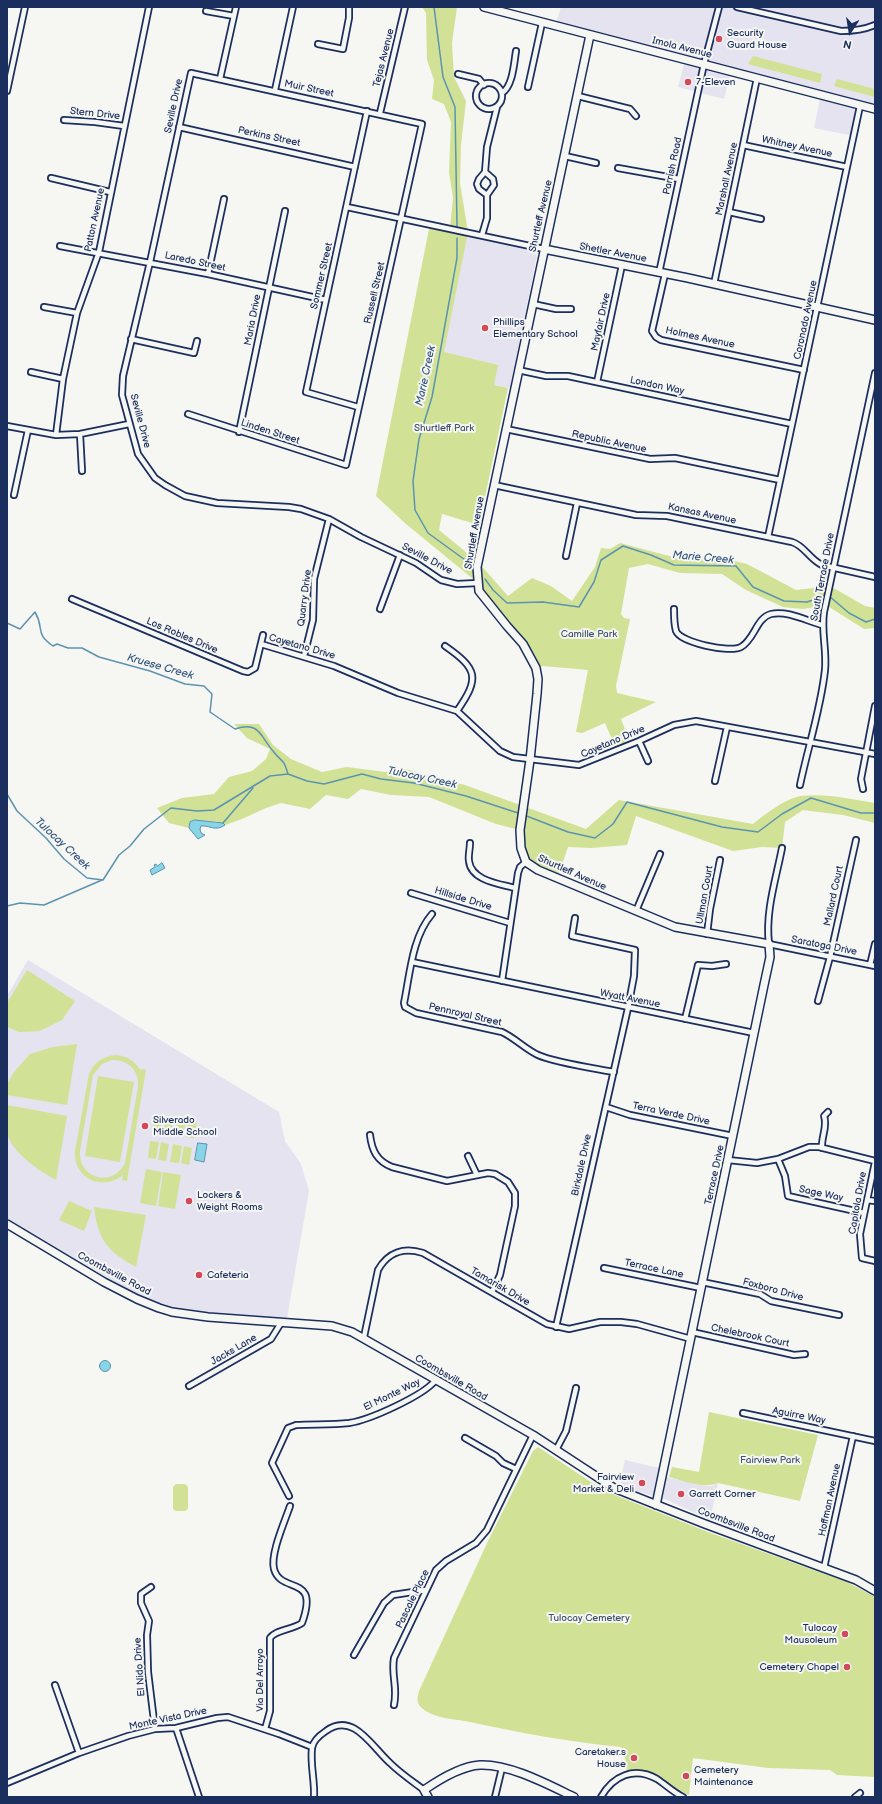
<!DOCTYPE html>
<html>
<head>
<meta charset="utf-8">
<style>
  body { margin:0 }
  #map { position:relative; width:882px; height:1804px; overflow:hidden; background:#f6f6f2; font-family:"Balsamiq Sans",sans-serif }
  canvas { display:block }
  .frame { position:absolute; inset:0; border:8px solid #1b2f5e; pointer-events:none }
  .north { position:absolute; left:830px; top:12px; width:40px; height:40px; -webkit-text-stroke:3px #f6f6f2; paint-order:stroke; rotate:192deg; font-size:11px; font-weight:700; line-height:16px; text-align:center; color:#1b2f5e }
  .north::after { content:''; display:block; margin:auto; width:14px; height:18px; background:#1b2f5e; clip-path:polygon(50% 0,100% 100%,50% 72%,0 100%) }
</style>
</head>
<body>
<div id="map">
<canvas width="882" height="1804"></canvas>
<div class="frame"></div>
<div class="north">N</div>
</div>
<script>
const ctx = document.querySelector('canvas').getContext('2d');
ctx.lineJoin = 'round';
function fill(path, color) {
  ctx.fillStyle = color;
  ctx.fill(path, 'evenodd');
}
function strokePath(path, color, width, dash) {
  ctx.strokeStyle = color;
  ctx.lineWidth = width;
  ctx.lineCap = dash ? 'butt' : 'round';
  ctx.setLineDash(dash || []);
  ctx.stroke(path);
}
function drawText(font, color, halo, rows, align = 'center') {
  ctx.font = font + ' "Balsamiq Sans",sans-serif';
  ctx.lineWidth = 4;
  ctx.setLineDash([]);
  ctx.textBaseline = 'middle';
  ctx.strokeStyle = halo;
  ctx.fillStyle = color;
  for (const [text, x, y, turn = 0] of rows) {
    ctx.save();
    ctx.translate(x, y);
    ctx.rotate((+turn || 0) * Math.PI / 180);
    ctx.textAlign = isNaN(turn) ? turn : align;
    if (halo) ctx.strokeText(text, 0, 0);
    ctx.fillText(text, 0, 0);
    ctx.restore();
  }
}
fill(new Path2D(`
  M561,7H875V109L860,106L854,136L814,128L821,95L731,71L724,99L678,87L685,60L556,23Z
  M462,236L533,251L537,255L510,388L494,385L444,352Z
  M28,960L279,1112L285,1141L301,1164L309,1191L287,1318L189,1311L152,1301L120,1285L7,1218V996Z
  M625,1460L659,1468L657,1475L705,1486H712L718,1483L710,1520L667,1500L619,1486Z`), '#e4e3ef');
fill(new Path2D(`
  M422,7H457L452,43L454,77L466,101L461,145L460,183L468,232L444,352L498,365L494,385L508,388L479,525L442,514L439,530L478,562L508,596L532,578L551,586L572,601L595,567L601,548L610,549L620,543L677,558L726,559L747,564L796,590L830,586L865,606L875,608V628L864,629L826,605L803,609L783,607L746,590L722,574L680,573L648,564L629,568L621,614L624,618L630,619L616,686L617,693L656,702L621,719L631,745L617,751L605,723L582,733L576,732L588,670L543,666L536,668L478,583L406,524L376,496L430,224L450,228L453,198L449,172L451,122L444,104L432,99L434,80L427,60L426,13Z
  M753,56L822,74L820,83L748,64Z
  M837,79L875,89V97L834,86Z
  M234,724H259L273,745L291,759L322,772L347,767L385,772L406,769L465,785L586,829L619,800L753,824C764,815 786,798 801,796C825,793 851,799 875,803V823L843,815L803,810L785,822L782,848L762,847L733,851L636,816L627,845L591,848L568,847L557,879L526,862L520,830L496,824L429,797L391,795L361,789L348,799L326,795L310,809L281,803L266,808L242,819L225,825C216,819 201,821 190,822L189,828L169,823L157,808L182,798L214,794L229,777L252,771L266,759L270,749L247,738Z
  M27,970L75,1001L62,1020L40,1031L19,1032L7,1027V1003Z
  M77,1044L67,1105L7,1095V1084L14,1072L30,1054L53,1047Z
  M116,1055C127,1056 135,1061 141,1071V1069L146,1070L127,1181L122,1180L123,1175C102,1192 73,1178 75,1151L89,1074C94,1062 103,1056 116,1055ZM112,1060C128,1059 140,1071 138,1087L125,1163C113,1188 78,1179 80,1151L93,1075L102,1064Z
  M98,1076L134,1082L120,1162L85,1156Z
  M7,1105L67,1116L56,1180C38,1170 14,1154 7,1134C5,1126 7,1114 7,1105Z
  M155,1114L163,1115L160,1132L152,1131Z
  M166,1116L174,1117L171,1134L163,1133Z
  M178,1118L186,1119L183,1136L175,1135Z
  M188,1120L197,1121L194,1138L186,1137Z
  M150,1141L159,1142L156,1159L148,1158Z
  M161,1142L169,1144L166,1161L158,1160Z
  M173,1144L182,1146L179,1163L170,1162Z
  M184,1146L192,1148L189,1165L181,1163Z
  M146,1169L162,1172L156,1206L140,1203Z
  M163,1172L181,1175L175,1209L158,1206Z
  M69,1201L92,1211L84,1231L59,1220Z
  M94,1207L146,1215L136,1267C107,1251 98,1240 94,1207Z
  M709,1412L818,1435L800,1501L718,1483C703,1489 684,1481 669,1477L672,1467L699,1472Z
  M538,1447L591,1482L615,1495L708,1532L847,1582L875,1597V1777L837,1775L830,1770L768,1768L693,1758L689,1795C663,1784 659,1770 627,1773L624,1750L621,1747C570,1742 520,1733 470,1722C456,1719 435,1719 423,1709C416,1704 417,1698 419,1691L488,1541L533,1451Z
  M176,1484H185L188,1487V1509L185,1511H176L173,1509V1487Z`), '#d1e296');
const water = new Path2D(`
  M195,820L223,823L225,825C215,832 210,825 201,826L200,829L201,833L205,835L198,839L189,828L190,822Z
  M162,863L165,868L152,875L150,870L155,867L154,865L156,864L157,866Z
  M198,1143L207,1144L204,1162L195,1160Z
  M99.5 1366a5.5 5.5 0 1 1 11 0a5.5 5.5 0 1 1-11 0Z`);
fill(water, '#88d5e7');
strokePath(water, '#5c93b0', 1);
strokePath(new Path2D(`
  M434,7L443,77L455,107L457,226
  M457,238V258L432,397L419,439L413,481L415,510L428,533L472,565
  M485,579L493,590L507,603L543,602L579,607L594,582L601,560L623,546L651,555L674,565L736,566L753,587L784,601L807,602L825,596
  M829,596L849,613L866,622L875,619
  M7,623L20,629L35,612C45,629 34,633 53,646L57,644L68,648H82L99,657L150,671L185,684L204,686L212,694L210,712L235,729C260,721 260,736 273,751C282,763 283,757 288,774
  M7,794L17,811L46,838L64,859L87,878L103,880L119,855L130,846L144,829L171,808L197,811L214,810L270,776L288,774L307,781L324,784L362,774L381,779L414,783L466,796L521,814
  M524,815L568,832L595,838L613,824L627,802L722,827L758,832L782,814L811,798L861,813H875
  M223,823L253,788
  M7,906L20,903L44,905L102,880`), '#5c93b0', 1.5);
const street = new Path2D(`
  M737,7L841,31C854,31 863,30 875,25
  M206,11L234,16
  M318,44L343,49L349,18V7
  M458,74L479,79L484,85
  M220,79L236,7
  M476 96a13 13 0 1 1 26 0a13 13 0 1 1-26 0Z
  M528,87L542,23
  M275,90L293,7
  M7,91L25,7
  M502,93C513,86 514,63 516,51
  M578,96L630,109L636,116
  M380,113L405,7
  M64,120L95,122L124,126
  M179,127L355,167
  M743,145L847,167
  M565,156L596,163
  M618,168L679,179
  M51,178L110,192
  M487,195L479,189L477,184L479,179L485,172L487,147L497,107
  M347,207L544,249
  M729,212L761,219
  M482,235L487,218V195L494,185L493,179L485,172
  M60,246L208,274L326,300
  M659,273L704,64L719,7
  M208,274L224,199
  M665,274L652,331L656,337L661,340L804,370
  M714,284L757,78
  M533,304L556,309H571
  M44,307L77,313
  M131,339L194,353L197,341
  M518,370L546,376H568L792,424
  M31,372L63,379
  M597,382L622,265
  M358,407L306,392L367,111
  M188,414L346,465L422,124L191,73L150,262L123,376L122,395L138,454L155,478L165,485L185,496L217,503L289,507L301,509L329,519L361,537L416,563L441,580L457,584L478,583
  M7,426L56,435L80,434L129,424
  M506,429L650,459L675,458L780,480
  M239,432L285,211
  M80,434L82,471
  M56,435L63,379L77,313L99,252L149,7
  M494,485L636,515L667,516L792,542C805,546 809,559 822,565L875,577
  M14,495L28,430
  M768,537L860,106
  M566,556L577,503
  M72,599L243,671L248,672L255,668L263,635
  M380,609L400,555
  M674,609C674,616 674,624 676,631C681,643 730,653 741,647C755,639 756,618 771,614C787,610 807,621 822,625
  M261,644L334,666L398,693L457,711L500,751L513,757L579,765L639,741L674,725L696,721L875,754
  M445,646C478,669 480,678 457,711
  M304,656L313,620L314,579L329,519
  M639,741L648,761
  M715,781L727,727
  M800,785C808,747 821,708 825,670C827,650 821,632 824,612L875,373
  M863,789L861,779L875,706
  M470,843C470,849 468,856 469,861C471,881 501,884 515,888
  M782,848C776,879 765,912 769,944L875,966
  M411,893L510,923
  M636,911L660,854
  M432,914C412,937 410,974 404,1003L405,1007L416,1013L502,1032C515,1038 525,1049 538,1055C556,1063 593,1068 614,1072
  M707,934L710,909L720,860
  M412,962L754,1033
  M870,965L875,944
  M502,981L518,873L520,867L526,862
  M818,1001L830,957L856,840
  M685,1019L698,965L712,966L726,964
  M606,1107L630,1115L733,1136
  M370,1135C372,1151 377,1161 392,1167L447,1181L488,1173L495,1174L508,1182L515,1193V1206L500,1275L492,1292
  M822,1148C821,1137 828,1126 824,1116L828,1112
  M468,1156L477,1175
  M778,1159L785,1176L788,1196L864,1213
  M728,1160L757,1163L778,1159L809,1147H819L875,1161
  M875,1162L860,1234L862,1258L875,1261
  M867,1200L875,1201
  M604,1268L701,1288
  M702,1282L760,1294L771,1301L839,1315
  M556,1327L628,1008L634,976L635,950L572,936L575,918
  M692,1332L794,1355L805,1354
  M364,1337L378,1270C388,1252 404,1247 423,1253L547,1324L569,1329L600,1322H621L637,1324L691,1339
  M189,1386L271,1339L281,1323
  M743,1413L875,1441
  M465,1438L496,1456L503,1463L516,1469
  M556,1450L566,1431L576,1388
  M289,1496L272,1463L288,1428L296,1425C314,1424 332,1425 349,1423C370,1420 422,1396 435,1381
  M824,1568L853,1436
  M151,1587L141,1594V1603L149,1621L147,1635L148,1672L155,1729
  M354,1655L384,1603L393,1595L426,1590
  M55,1685L79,1753
  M394,1705C398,1687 391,1676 394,1658L436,1570L446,1561L476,1543L487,1530L533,1435
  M176,1728L199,1797
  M265,1729L270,1711V1638C275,1630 292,1630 302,1623C320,1573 281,1595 274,1569C270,1554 285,1521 290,1506
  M7,1783L79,1753L128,1736L155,1729L176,1728L217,1718L228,1717L279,1734L312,1747
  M314,1797C315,1781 310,1764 312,1748C313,1741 320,1735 326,1731C353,1711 372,1747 390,1763C400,1773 412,1781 424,1790
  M495,1797L502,1768
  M601,1797C613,1776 634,1766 657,1779C666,1785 673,1792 683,1797
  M855,1797L860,1793`);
const secondary = new Path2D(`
  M484,7L875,109
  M590,35L477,567L479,591L507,626L523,644L536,668L538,679L537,694L530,760L520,830L521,848L526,862L538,870L675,927L769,944L770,957L764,985L656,1505
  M544,249L688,278L875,320
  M7,1224L104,1282L137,1299L159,1308L172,1312L208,1317L332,1326L352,1332L533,1435L614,1488L705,1524L856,1580L875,1591
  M428,1797L424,1790C440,1779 461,1766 480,1765C510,1764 547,1784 574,1797`);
strokePath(street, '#1b2f5e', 8);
strokePath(secondary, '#1b2f5e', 10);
strokePath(street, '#f6f6f2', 4.5);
strokePath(secondary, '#f6f6f2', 7);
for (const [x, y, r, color] of [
  [719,39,4,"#d1495b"],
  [688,82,4,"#d1495b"],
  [485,328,4,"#d1495b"],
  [145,1126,4,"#d1495b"],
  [189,1201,4,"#d1495b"],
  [199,1275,4,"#d1495b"],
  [642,1483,4,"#d1495b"],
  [681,1494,4,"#d1495b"],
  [845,1634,4,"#d1495b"],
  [847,1667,4,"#d1495b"],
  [634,1758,4,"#d1495b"],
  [686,1776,4,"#d1495b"]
]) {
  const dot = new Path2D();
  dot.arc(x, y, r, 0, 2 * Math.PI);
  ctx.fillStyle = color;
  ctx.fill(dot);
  strokePath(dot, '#f6f6f2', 1.5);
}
drawText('10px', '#1b2f5e', '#f6f6f2', [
  ["Security",727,33],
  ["Guard House",727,45],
  ["7-Eleven",696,82],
  ["Phillips",493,322],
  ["Elementary School",493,334],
  ["Silverado",153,1120],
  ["Middle School",153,1132],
  ["Lockers &",197,1195],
  ["Weight Rooms",197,1207],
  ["Cafeteria",207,1275],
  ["Fairview",634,1477,"right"],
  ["Market & Deli",634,1489,"right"],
  ["Garrett Corner",689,1494],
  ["Tulocay",837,1628,"right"],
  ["Mausoleum",837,1640,"right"],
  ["Cemetery Chapel",839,1667,"right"],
  ["Caretaker.s",626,1752,"right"],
  ["House",626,1764,"right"],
  ["Cemetery",694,1770],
  ["Maintenance",694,1782]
], 'left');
drawText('10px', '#1b2f5e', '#f6f6f2', [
  ["Imola Avenue",682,48,14],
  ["Tejas Avenue",384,58,-76],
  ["Muir Street",309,89,12],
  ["Seville Drive",174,106,-78],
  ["Stern Drive",95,114,6],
  ["Perkins Street",269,137,12],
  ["Whitney Avenue",797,147,12],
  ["Parrish Road",673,166,-78],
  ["Marshall Avenue",727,179,-78],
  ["Shurtleff Avenue",541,216,-77],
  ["Patton Avenue",95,220,-78],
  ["Shetler Avenue",613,253,11],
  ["Laredo Street",195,262,12],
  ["Sommer Street",322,276,-77],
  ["Russell Street",375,293,-77],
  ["Maria Drive",253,320,-79],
  ["Coronado Avenue",806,320,-78],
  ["Mayfair Drive",601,322,-78],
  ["Holmes Avenue",700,338,12],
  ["London Way",657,386,12],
  ["Seville Drive",140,421,75],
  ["Linden Street",270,432,18],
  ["Republic Avenue",609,442,12],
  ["Kansas Avenue",702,514,12],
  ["Shurtleff Avenue",475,533,-80],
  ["Seville Drive",427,559,28],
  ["South Terrace Drive",823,577,-79],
  ["Quarry Drive",305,598,-83],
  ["Los Robles Drive",182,636,23],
  ["Cayetano Drive",302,647,16],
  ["Cayetano Drive",613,742,-23],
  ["Shurtleff Avenue",572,873,24],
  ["Ullman Court",705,895,-80],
  ["Mallard Court",834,896,-78],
  ["Hillside Drive",463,899,17],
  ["Saratoga Drive",824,946,11],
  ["Wyatt Avenue",630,999,11],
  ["Pennroyal Street",465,1015,13],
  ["Terra Verde Drive",671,1114,12],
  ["Birkdale Drive",582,1165,-78],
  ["Terrace Drive",715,1175,-78],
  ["Sage Way",821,1194,12],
  ["Capitola Drive",858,1203,-80],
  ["Terrace Lane",654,1269,12],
  ["Coombsville Road",114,1274,28],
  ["Tamarisk Drive",500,1287,30],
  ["Foxboro Drive",773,1290,15],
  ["Chelebrook Court",750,1336,12],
  ["Jacks Lane",234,1350,-30],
  ["Coombsville Road",451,1378,30],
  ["El Monte Way",392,1395,-26],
  ["Aguirre Way",799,1416,11],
  ["Hoffman Avenue",830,1500,-78],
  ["Coombsville Road",736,1525,21],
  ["Pascale Place",413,1599,-64],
  ["El Nido Drive",140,1667,-94],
  ["Via Del Arroyo",260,1680,-90],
  ["Monte Vista Drive",168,1719,-12]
]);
drawText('10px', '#3f5369', '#f6f6f2', [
  ["Shurtleff Park",444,428],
  ["Camille Park",589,634],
  ["Fairview Park",770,1460],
  ["Tulocay Cemetery",589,1618]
]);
drawText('italic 11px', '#365880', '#f6f6f2', [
  ["Marie Creek",426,376,-78],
  ["Marie Creek",703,558,5],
  ["Kruese Creek",160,667,16],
  ["Tulocay Creek",422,778,12],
  ["Tulocay Creek",62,844,43]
]);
</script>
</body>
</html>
